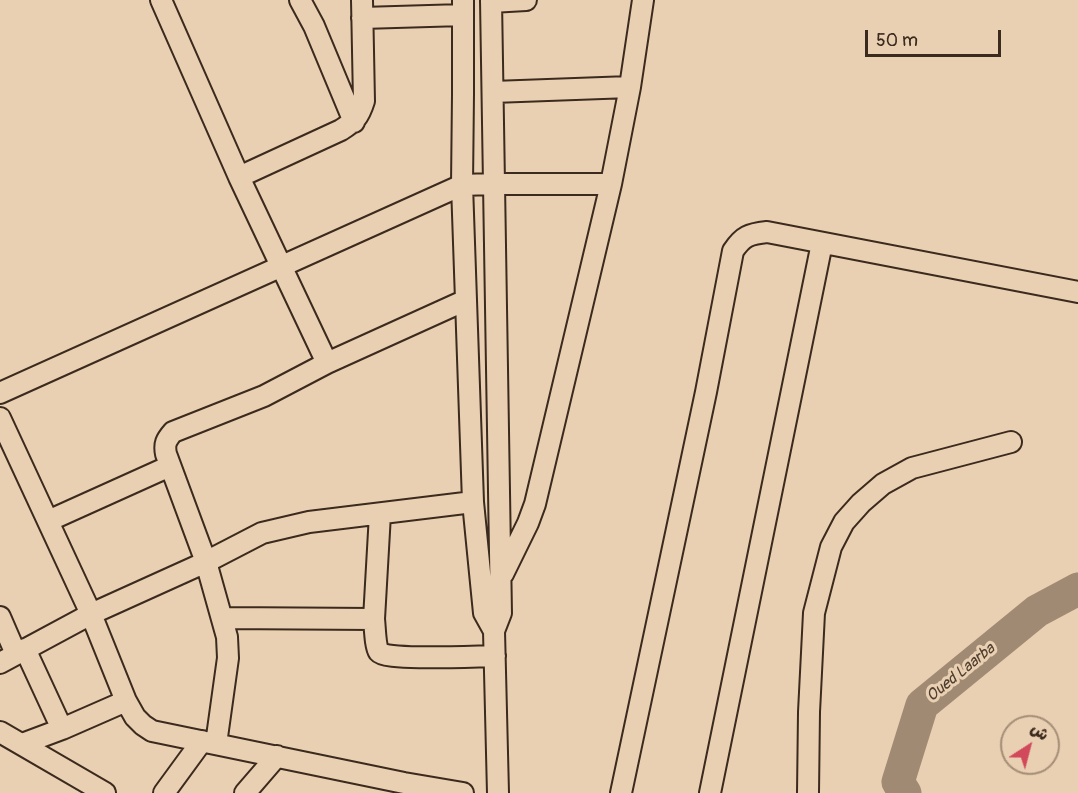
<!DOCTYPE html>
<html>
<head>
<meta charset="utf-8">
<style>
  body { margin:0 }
  #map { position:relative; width:1078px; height:793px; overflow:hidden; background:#ead0b2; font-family:Pangolin,"Playpen Sans Arabic",sans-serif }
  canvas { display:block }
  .north { position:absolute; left:1000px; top:715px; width:60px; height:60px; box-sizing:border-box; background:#ead0b2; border:2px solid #a48e77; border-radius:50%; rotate:36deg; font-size:16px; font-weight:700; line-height:24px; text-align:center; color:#3b2a1e }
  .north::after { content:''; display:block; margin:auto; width:21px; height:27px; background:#d1495b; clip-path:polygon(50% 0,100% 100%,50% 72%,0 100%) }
  .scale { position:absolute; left:865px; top:30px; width:136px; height:27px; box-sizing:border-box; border:3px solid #3b2a1e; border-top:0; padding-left:8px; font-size:18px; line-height:21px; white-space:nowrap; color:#3b2a1e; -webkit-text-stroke:4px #ead0b2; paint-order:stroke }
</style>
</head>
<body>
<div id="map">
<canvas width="1078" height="793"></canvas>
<div class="north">ش</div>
<div class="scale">50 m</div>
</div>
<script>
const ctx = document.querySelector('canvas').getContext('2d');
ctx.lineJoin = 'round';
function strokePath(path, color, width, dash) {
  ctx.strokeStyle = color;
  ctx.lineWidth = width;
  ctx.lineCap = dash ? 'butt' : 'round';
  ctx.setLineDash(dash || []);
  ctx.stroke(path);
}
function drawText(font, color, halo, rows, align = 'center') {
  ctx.font = font + ' Pangolin,sans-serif';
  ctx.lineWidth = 6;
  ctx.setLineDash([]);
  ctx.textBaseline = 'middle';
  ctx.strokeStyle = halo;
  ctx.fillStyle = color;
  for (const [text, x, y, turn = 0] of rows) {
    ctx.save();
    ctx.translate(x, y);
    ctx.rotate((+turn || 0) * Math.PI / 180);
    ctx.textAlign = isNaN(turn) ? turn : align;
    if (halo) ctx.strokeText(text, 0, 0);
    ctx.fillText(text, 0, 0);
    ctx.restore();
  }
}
strokePath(new Path2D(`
  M905,793L898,782L922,705L1037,611L1078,589`), '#a18a74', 33);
const street = new Path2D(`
  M161,0L239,177L327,363
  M300,0L314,26L354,122
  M463,0V94L462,185L473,502L484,613L494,631
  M491,0L501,613L494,631L498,793
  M491,2L526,0
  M362,18L463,15
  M493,92L630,87
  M239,177L341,130C355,121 359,117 364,101L362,0
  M0,393L462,185L493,184H611
  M0,418L91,614L126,701L135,717L143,725L152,731L404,783L463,793
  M48,521L170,466
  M503,574L528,523L535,504L611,184L630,87L643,0
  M0,617L16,654
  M222,618L374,619L380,514
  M374,619C375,627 375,646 379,652C386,661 479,656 495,656
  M25,649L62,729
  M0,663L91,614L206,562L262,533L309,522L473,502
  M0,732L105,793
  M22,744L62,729L126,701
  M216,744L228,658L227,637L206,562L166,454C164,444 166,440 173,432L264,396L327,363L466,300
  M164,793L202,741
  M245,793L277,756
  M621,793L706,392L733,251C743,236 749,234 767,232L1078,292
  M710,793L822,243
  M808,793L809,712L814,613L831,547L844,522L861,503L883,484L912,468L1011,442`);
strokePath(street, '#3b2a1e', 24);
strokePath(street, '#ead0b2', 20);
drawText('italic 16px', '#4f3d2f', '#ead0b2', [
  ["Oued Laarba",961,673,-39]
]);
</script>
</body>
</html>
